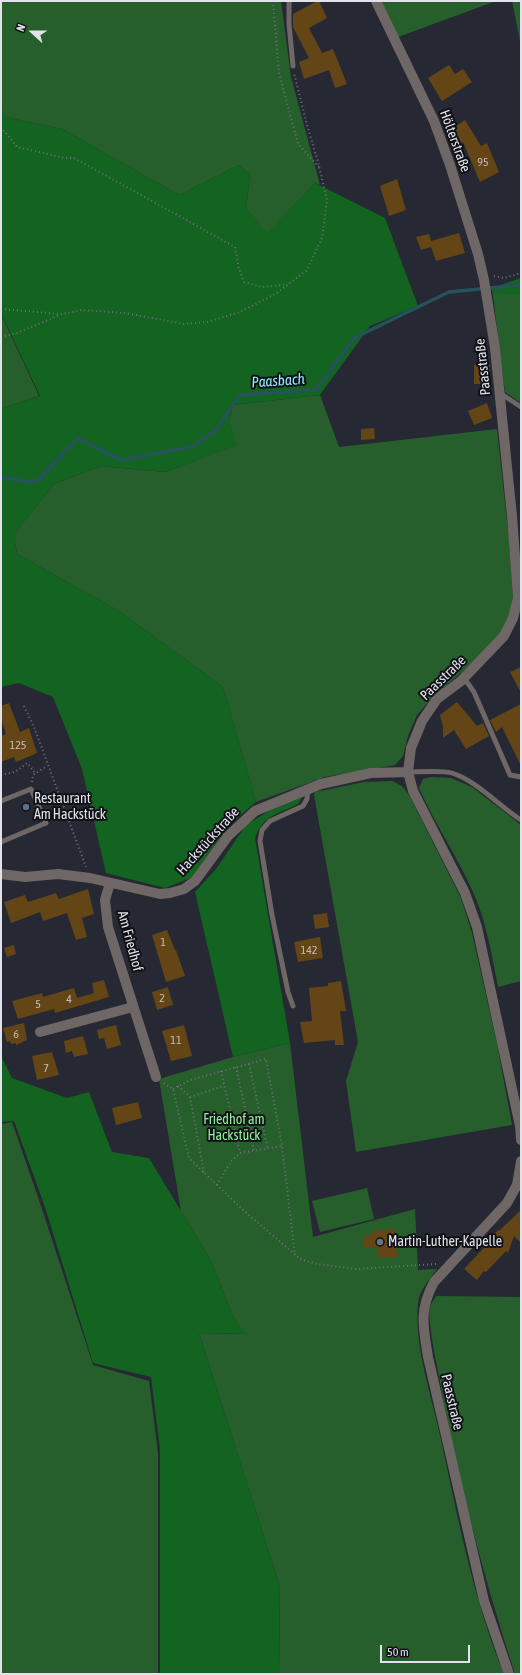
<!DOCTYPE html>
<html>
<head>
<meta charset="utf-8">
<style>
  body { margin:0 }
  #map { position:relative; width:522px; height:1675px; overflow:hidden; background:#262833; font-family:"Asap Condensed",sans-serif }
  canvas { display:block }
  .frame { position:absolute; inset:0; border:2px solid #e1e2ea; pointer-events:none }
  .north { position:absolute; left:12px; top:12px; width:40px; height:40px; -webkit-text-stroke:3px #101116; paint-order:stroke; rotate:291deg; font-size:11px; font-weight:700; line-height:16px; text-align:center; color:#e1e2ea }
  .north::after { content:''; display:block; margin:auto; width:14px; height:18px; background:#e1e2ea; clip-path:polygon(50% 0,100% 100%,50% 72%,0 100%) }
  .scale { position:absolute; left:380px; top:1645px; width:90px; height:18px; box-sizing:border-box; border:2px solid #e1e2ea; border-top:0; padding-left:5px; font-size:12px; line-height:14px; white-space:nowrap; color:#e1e2ea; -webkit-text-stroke:3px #101116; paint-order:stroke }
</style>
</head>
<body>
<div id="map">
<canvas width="522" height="1675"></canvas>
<div class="frame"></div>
<div class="north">N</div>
<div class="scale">50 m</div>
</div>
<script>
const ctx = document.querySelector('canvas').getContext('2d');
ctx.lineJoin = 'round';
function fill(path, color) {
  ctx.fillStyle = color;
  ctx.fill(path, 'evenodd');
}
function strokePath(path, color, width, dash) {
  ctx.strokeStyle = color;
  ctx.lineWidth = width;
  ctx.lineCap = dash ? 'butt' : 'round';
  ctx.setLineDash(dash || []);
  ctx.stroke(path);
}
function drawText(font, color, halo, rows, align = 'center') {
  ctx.font = font + ' "Asap Condensed",sans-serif';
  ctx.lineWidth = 4;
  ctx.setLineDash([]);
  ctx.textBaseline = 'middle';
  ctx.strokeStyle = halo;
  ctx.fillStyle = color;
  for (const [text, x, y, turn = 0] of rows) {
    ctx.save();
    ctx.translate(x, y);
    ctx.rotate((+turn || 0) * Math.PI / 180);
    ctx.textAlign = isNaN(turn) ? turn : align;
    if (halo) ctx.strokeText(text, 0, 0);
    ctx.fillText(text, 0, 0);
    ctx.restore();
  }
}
fill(new Path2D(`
  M1,1H281L291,77L320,185L315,183L267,234L246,208L250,175L239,165L179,195L62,129L5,117L1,109Z
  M380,1H496L398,37Z
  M512,1H521V46Z
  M521,278V403L505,392L492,288Z
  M1,314L39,396L1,409Z
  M320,395L339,447L497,429L509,540L513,598L509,617L501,634L485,652L433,697L417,715L408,736L403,756L395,765L325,777L256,802L223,687L119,611L17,554L14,534L54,484L101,466L165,472L236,445L229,422L233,405Z
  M431,777L451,778L472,787L521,825V981L498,987C492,956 486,920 473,892C457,856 435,824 419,788L423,779Z
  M392,781L402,786L409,795L461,898L472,933L497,1044L512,1125L356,1152L346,1081L358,1042L314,795L315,792L364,782Z
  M290,1043L313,1237L415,1209L418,1270L437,1269C430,1279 419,1291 418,1303C414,1344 430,1391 439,1431C457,1513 472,1596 504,1674H279L280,1587L199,1333L245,1334L232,1314L210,1259L181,1211L159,1079L233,1057Z
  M12,1122L40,1203L93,1365L149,1381L158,1453V1674H1V1124Z
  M367,1188L374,1219L320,1232L312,1201Z
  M436,1296L521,1297V1674H515C482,1573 456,1471 437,1366C435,1356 427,1315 430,1307C431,1303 434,1300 436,1296Z`), '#275f2c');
fill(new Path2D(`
  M1,109L5,117L62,129L179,195L239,165L250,175L246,208L267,233L315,183L385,218L418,306L370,326L320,395L233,405L229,422L237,445L165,472L101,466L54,484L14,534L17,554L119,611L223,687L256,802L231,823L191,878L165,888L106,873L82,769L53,697L19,683L1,687V409L40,396L1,313Z
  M521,278V294H493L492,288Z
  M302,797L298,804C277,815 264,814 255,838L290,1043L233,1057L195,892L216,869L246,825L269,811Z
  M1,1056L12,1078L67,1098L89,1092L112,1152L149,1158L210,1259L232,1314L246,1334L199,1333L280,1587L279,1674H160V1449L151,1377L93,1363L45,1207L14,1121L1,1122Z`), '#136321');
strokePath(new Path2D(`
  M1,477L30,482L38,480L78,438L120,460L191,447L214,432L240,395L316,390L354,338L449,292L521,285`), '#26525a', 3.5);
fill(new Path2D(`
  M317,1H319L327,18L309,28L322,53L333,49L347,84L335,88L329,70L304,79L299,62L309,58L293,27V14Z
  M449,65L455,74L463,69L472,82L442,101L428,78Z
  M465,120L481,146L487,143L499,172L480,182L463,142L458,145L456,141L452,143L446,132Z
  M397,179L406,210L389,216L380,186Z
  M459,233L465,253L436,261L431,247L421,250L416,237L429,234L431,241Z
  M474,365H490V384H474Z
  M487,403L492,418L474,425L468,411Z
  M374,428L375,439L361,440V429Z
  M521,667V693L510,672Z
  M457,702L477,726L483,723L489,736L466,749L454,730L443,738V727L440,715Z
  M9,703L20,732L29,728L37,753L16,762L14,757L1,762V736L6,734L1,719V706Z
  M521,704V766L502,727L496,732L490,720Z
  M88,889L94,914L82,918L87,937L76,940L67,913L43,921L40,912L11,923L4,902L25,895L28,902L56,893L59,899Z
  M327,913L329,927L315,929L313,915Z
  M167,930L175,950H176L185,976L166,982L152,935Z
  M320,937L323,958L298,962L294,942Z
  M14,945L16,954L7,957L4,948Z
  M104,980L109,997L55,1013L54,1009L18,1019L12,1001L42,993L43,997L74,988L77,998L94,993L92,983Z
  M341,981L346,1011H340L344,1045H335V1040L304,1043L300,1022L312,1021L309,988L328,986V983Z
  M168,987L173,1005L157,1010L152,992Z
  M24,1023L27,1040L16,1045V1043L11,1044L10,1041L7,1042L3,1028Z
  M116,1025L121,1045L107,1049L104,1038L99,1039L97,1030Z
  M184,1025L192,1056L171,1061L162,1031Z
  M83,1036L88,1054L74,1057L72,1051L66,1053L64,1041Z
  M52,1052L59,1075L37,1080L32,1056Z
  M138,1102L142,1118L116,1125L112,1108Z
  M521,1210V1243L514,1236L508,1253L506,1251L486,1272L484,1271L477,1280L464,1269L493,1238L491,1237L498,1230L499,1231Z
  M396,1229L397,1257H378V1248H364V1236L371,1235V1231Z`), '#644616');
strokePath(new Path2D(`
  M273,1L279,73L298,144L319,167
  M1,127L17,147L65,158H74L235,247L239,269L244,282L262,287L286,285
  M494,276L504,278L521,273
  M1,309L60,314
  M1,337L17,333L62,314L82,310L125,313L184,324L207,322L240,312L277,293L307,270L322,238L327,200L318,162L307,125L294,73
  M24,706L34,727L86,867
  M1,775L15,772L27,763L34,771L33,775
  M32,782L33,775L47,766
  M249,1064L268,1150
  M236,1067L254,1151
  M221,1071L240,1153
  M164,1083L173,1089L189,1158L242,1209L300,1259L317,1264L356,1269L436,1264
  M178,1086L190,1097L204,1173
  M173,1089L190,1080L266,1059L282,1146L295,1255
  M190,1097L224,1086
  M217,1185L231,1161L240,1153L282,1146`), '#70717b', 2, [1, 3]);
strokePath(new Path2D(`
  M289,1V24L293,66
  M500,393L521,407
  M464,678L474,692L510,775L521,777
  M408,772C419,772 443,770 452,773C477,781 499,806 521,820
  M1,801L31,789L46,823L1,842
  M293,1006L288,992L272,915L260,841L262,830L270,821L303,806L307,799L308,789`), '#6e6765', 5);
strokePath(new Path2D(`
  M110,883L105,900L108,927L156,1077
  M40,1032L133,1007`), '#6e6765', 10);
strokePath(new Path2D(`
  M376,1L434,121L450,165L478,254L484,280L495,348L512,516L518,598L513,618L504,636L461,681L437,699L422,721L411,748L408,772L413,791L465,893L477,927L520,1126L521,1140
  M1,874L25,877L58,874L90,878L160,894L170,893L184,889L195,881L228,836L255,811L321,784L371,773L408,772
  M509,1674L484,1601L428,1357C423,1326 419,1310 434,1282L507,1203L517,1185L521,1161`), '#6e6765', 10);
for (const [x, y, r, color] of [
  [26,807,4,"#5c6f8a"],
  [380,1242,4,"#6b7280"]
]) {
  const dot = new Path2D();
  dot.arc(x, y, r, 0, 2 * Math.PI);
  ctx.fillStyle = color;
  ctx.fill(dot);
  strokePath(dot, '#101116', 1.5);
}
drawText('12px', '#c2bbb5', null, [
  ["95",483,162],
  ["125",18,745],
  ["1",163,942],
  ["142",309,950],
  ["2",162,998],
  ["4",69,999],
  ["5",38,1004],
  ["6",16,1034],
  ["11",176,1040],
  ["7",46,1068]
]);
drawText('14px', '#e1e2ea', '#101116', [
  ["Hölterstraße",455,141,70],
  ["Paasstraße",483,367,-96],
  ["Paasstraße",443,678,-44],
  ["Hackstückstraße",208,841,-48],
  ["Am Friedhof",130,941,75],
  ["Paasstraße",452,1402,77]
]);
drawText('14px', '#e1e2ea', '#101116', [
  ["Restaurant",34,799],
  ["Am Hackstück",34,815],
  ["Martin-Luther-Kapelle",388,1242]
], 'left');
drawText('14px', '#91f296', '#101116', [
  ["Friedhof am",234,1120],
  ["Hackstück",234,1136]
]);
drawText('italic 15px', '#8decfe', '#101116', [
  ["Paasbach",278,381,-4]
]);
</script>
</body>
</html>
